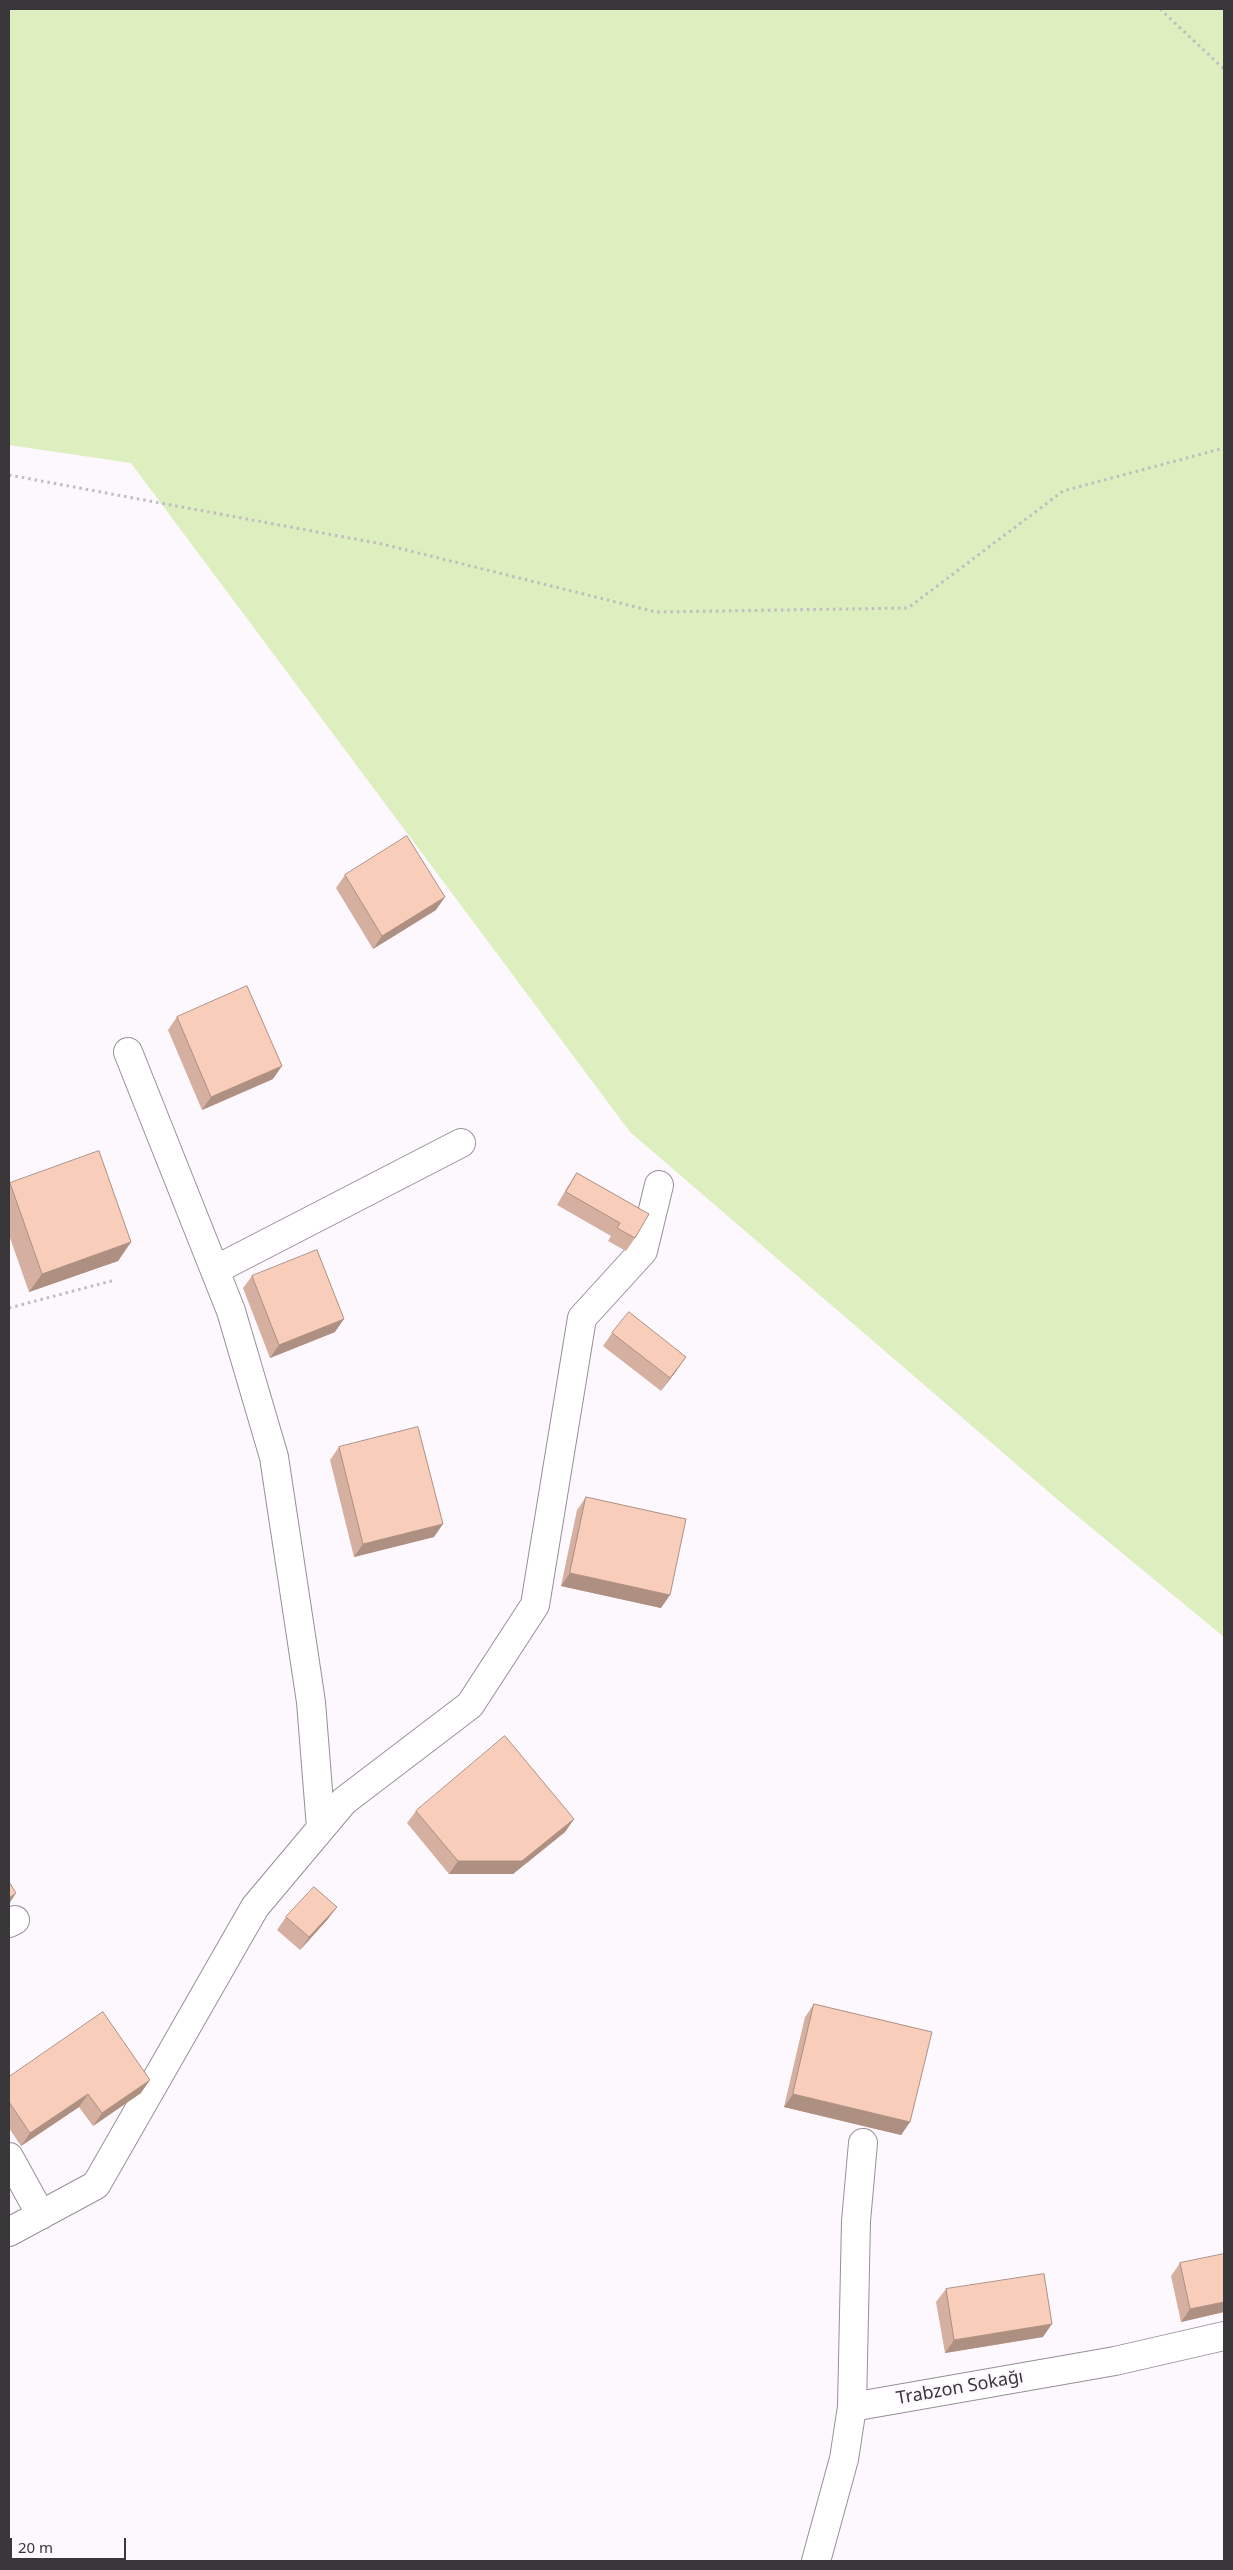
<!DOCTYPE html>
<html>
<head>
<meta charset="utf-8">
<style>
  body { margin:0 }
  #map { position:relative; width:1233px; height:2570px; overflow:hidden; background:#fdf7fe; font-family:"Noto Sans",sans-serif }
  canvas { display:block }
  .frame { position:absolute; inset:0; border:10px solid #39373a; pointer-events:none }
  .scale { position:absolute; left:10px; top:2538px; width:116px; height:22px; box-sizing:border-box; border:2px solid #39373a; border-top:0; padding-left:6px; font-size:15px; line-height:18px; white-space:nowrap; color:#39373a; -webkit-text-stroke:4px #fdf7fe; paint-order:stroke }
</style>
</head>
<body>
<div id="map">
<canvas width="1233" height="2570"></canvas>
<div class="frame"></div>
<div class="scale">20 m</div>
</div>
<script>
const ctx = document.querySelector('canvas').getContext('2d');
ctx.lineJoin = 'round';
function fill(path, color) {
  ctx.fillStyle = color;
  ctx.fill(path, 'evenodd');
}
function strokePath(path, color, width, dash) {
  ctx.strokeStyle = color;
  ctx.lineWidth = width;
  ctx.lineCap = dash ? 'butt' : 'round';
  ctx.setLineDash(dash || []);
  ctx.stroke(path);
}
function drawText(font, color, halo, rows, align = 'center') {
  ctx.font = font + ' "Noto Sans",sans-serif';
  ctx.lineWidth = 4.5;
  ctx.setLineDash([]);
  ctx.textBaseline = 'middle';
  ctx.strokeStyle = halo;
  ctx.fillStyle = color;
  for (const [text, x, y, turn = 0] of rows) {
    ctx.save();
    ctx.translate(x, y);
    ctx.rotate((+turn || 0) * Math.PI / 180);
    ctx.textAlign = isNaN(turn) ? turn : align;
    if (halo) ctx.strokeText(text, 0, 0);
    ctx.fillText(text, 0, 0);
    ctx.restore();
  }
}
fill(new Path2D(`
  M9,9H1224V1637L1065,1506L630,1132L131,463L9,445Z`), '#ddefbf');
const minor = new Path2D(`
  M128,1052L231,1311L274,1457L311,1702L321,1828
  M215,1270L461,1143
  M9,1923L15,1920
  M9,2157L41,2215
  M9,2232L96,2185L255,1907L344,1801L470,1705L535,1605L582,1318L643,1251L659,1185
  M852,2407L856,2221L863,2143
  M816,2561L844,2459L852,2407L1115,2361L1224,2336`);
strokePath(minor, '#969097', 30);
strokePath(new Path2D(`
  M1160,9L1224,69
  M9,475L382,544L656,612L908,608L1063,491L1224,448
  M9,1308L115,1280`), '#c0bcc1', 3, [2.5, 4]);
strokePath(minor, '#fff', 28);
fill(new Path2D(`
  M345,875L436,910L373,949L336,888Z
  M177,1017L273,1079L202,1110L168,1030Z
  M577,1173L635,1238L626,1251L608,1241L611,1236L557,1205L568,1186Z
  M10,1183L131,1242L118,1261L29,1292L9,1235V1184Z
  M252,1276L335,1332L270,1358L243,1288Z
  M612,1333L677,1370L661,1391L603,1346Z
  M339,1447L434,1537L354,1557L330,1460Z
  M586,1497L661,1608L561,1586L577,1510Z
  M416,1811L574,1819L565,1832L513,1874H449L407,1823Z
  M337,1907L327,1920L300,1950L277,1930L286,1917Z
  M814,2004L910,2122L901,2135L784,2107L805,2017Z
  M9,2077L141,2093L93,2126L79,2107L21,2146L9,2128Z
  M1180,2263L1224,2312L1181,2322L1171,2276Z
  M946,2289L1043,2337L945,2353L936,2302Z`), '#d5b0a0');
fill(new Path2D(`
  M445,897L436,910L373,949L382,936Z
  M282,1066L273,1079L202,1110L211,1097Z
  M131,1242L118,1261L29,1292L42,1274Z
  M344,1319L335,1332L270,1358L279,1345Z
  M686,1357L677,1370L661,1391L670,1378Z
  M443,1524L434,1537L354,1557L363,1544Z
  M570,1573L670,1595L661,1608L561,1586Z
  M574,1819L565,1832L513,1874H449L458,1861Z
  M16,1893L9,1904V1898Z
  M337,1907L327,1920L300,1950L309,1937Z
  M150,2080L141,2093L93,2126L102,2113Z
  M88,2094L79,2107L21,2146L30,2133Z
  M793,2094L910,2122L901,2135L784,2107Z
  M1224,2302V2312L1181,2322L1190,2309Z
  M1052,2324L1043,2337L945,2353L954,2340Z`), '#ae9082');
const building = new Path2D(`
  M407,836L445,897L382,936L345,875Z
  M247,986L282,1066L211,1097L177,1017Z
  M99,1151L131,1242L42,1274L10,1183Z
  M577,1173L649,1214L635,1238L617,1228L620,1223L566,1192Z
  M317,1250L344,1319L279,1345L252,1276Z
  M629,1312L686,1357L670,1378L612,1333Z
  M418,1427L443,1524L363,1544L339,1447Z
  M586,1497L686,1519L670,1595L570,1573Z
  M505,1736L574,1819L522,1861H458L416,1811Z
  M9,1882L16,1893L9,1898Z
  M314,1887L337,1907L309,1937L286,1917Z
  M814,2004L932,2032L910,2122L793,2094Z
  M103,2012L150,2080L102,2113L88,2094L30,2133L9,2102V2077Z
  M1224,2254V2302L1190,2309L1180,2263Z
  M1044,2274L1052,2324L954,2340L946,2289Z`);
fill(building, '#f8cdba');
strokePath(building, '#ae9082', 1);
drawText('18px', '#39373a', '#fdf7fe', [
  ["Trabzon Sokağı",960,2388,-10]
]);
</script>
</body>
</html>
